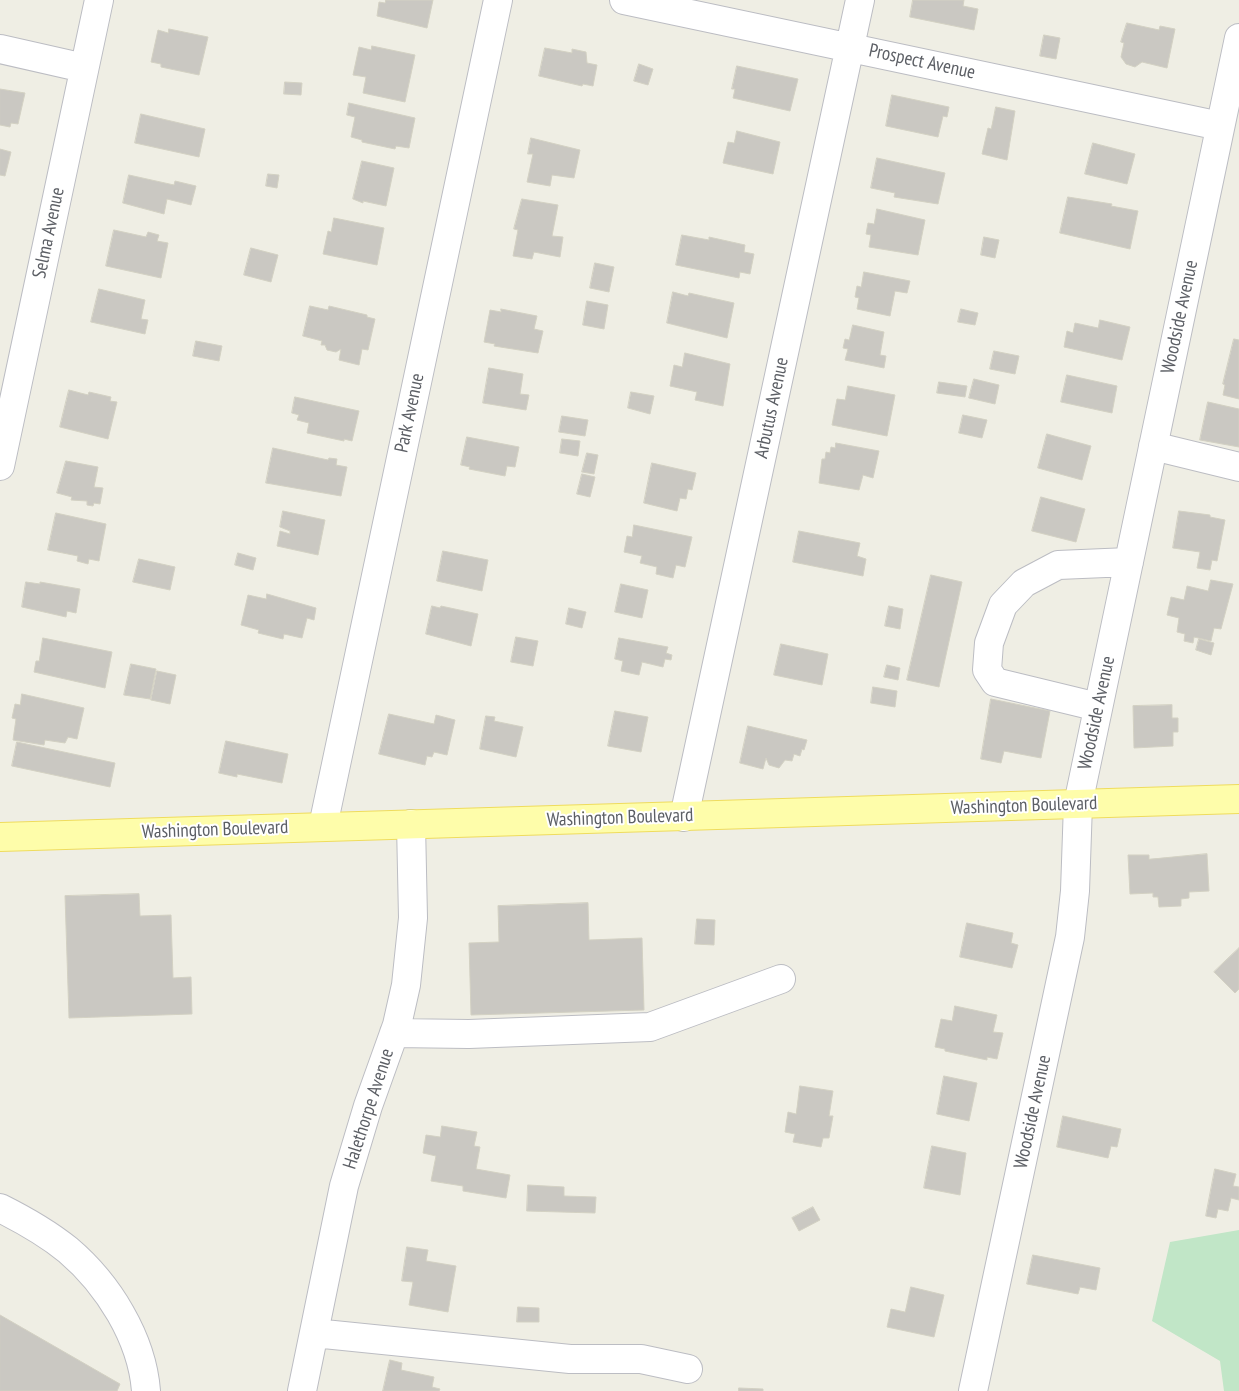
<!DOCTYPE html>
<html>
<head>
<meta charset="utf-8">
<style>
  body { margin:0 }
  canvas { display:block; background:#efeee4 }
</style>
</head>
<body>
<canvas width="1239" height="1391"></canvas>
<script>
const ctx = document.querySelector('canvas').getContext('2d');
ctx.lineJoin = 'round';
function fill(path, color) {
  ctx.fillStyle = color;
  ctx.fill(path, 'evenodd');
}
function strokePath(path, color, width, dash) {
  ctx.strokeStyle = color;
  ctx.lineWidth = width;
  ctx.lineCap = dash ? 'butt' : 'round';
  ctx.setLineDash(dash || []);
  ctx.stroke(path);
}
function drawText(font, color, halo, rows, align = 'center') {
  ctx.font = font + ' "PT Sans Narrow",sans-serif';
  ctx.lineWidth = 4;
  ctx.setLineDash([]);
  ctx.textBaseline = 'middle';
  ctx.strokeStyle = halo;
  ctx.fillStyle = color;
  for (const [text, x, y, turn = 0] of rows) {
    ctx.save();
    ctx.translate(x, y);
    ctx.rotate((+turn || 0) * Math.PI / 180);
    ctx.textAlign = isNaN(turn) ? turn : align;
    if (halo) ctx.strokeText(text, 0, 0);
    ctx.fillText(text, 0, 0);
    ctx.restore();
  }
}
fill(new Path2D(`
  M1239,1230V1391H1224L1220,1361L1152,1321L1170,1242Z`), '#c1e6c7');
const building = new Path2D(`
  M386,0H433L427,28L377,16L379,2L385,3Z
  M913,0H964L963,6L978,9L974,30L910,17Z
  M1127,23L1159,30L1160,26L1175,29L1167,68L1142,62L1135,67L1126,64L1121,57L1124,43L1121,42Z
  M169,29L208,37L199,75L161,67V64L151,62L158,30L168,33Z
  M1044,35L1060,38L1056,59L1040,56Z
  M372,46L415,55L405,102L363,93L366,77L353,75L359,47L371,50Z
  M545,48L572,53V49L586,52L587,63L597,65L593,86L583,84L582,86L539,76Z
  M639,64L653,69L648,85L634,81Z
  M737,66L798,79L790,111L733,98L735,89H732Z
  M285,82L302,83L301,95L284,94Z
  M0,89L25,93L18,124L11,123L10,127L0,125Z
  M892,95L949,107L947,117L943,116L938,137L886,126Z
  M349,103L415,118L409,148L396,146L395,149L362,142V140L351,137L355,117L347,115Z
  M996,107L1015,111L1007,160L982,154L988,128L991,129Z
  M141,114L205,129L199,157L135,143Z
  M737,131L780,142L773,174L723,163L728,142L734,143Z
  M531,138L580,150L574,178L552,175L550,186L527,182L533,154H528Z
  M1093,143L1135,154L1127,184L1085,174Z
  M0,149L11,152L5,176L0,175Z
  M877,158L945,173L938,204L894,197L895,193L871,188Z
  M362,161L394,168L386,206L363,201V203L353,199Z
  M268,174L279,175L277,188L266,186Z
  M129,175L174,185L175,181L196,186L191,205L167,199L164,214L123,203Z
  M1068,197L1112,204L1111,206L1138,211L1130,249L1060,233Z
  M522,199L558,205L552,236L563,237L560,257L534,252L532,259L513,256L518,230L514,229Z
  M877,209L925,220L918,255L869,247L871,235L866,234L868,223L874,224Z
  M334,218L384,228L377,265L323,254L328,231L331,232Z
  M114,230L146,237L148,232L159,235L157,241L168,243L161,278L106,266Z
  M682,235L709,240V237L745,245L744,252L754,254L750,274L740,272L739,278L676,265Z
  M984,237L999,240L995,258L981,255Z
  M251,248L278,255L271,282L244,275Z
  M595,263L614,267L609,292L590,288Z
  M864,272L910,281L907,293L895,291L890,316L857,309L859,298L855,297L857,286L861,287Z
  M99,289L145,300L141,319L148,320L145,334L91,322Z
  M673,292L688,296L689,293L734,303L727,338L667,323Z
  M587,301L608,305L604,329L583,325Z
  M310,306L328,310L329,306L367,315V317L375,319L368,350L362,349L359,365L339,360L341,349L336,352L327,350L325,345H321L322,341L303,336Z
  M501,309L537,316L534,329L543,331L538,353L494,346L495,344L484,342L490,310L501,312Z
  M961,309L978,313L975,325L958,322Z
  M1100,320L1130,327L1122,360L1064,347L1067,331L1073,333L1075,323L1098,328Z
  M853,325L884,332L880,355L886,356L884,368L845,360L848,349L843,348L845,339L849,340Z
  M1234,339L1239,340V399L1223,395L1225,385L1223,384Z
  M196,341L222,346L219,361L193,356Z
  M994,351L1019,356L1015,374L990,369Z
  M685,353L730,364L723,406L695,400L697,392L670,386L674,365L682,367Z
  M489,368L523,374L520,394L529,395L526,410L483,403Z
  M1067,375L1117,386L1112,413L1061,402Z
  M974,379L999,385L995,404L969,398Z
  M939,382L967,386L965,397L937,393Z
  M848,386L895,395L887,436L832,425L837,399L845,400Z
  M69,390L88,395L89,392L111,397L110,401L117,402L108,439L60,427Z
  M631,392L654,396L650,414L628,408Z
  M295,397L359,411L352,441L344,439V441L307,433L309,423L297,420L299,415L292,413Z
  M1208,402L1239,409V447L1200,440Z
  M963,415L987,420L982,438L959,433Z
  M562,416L588,420L585,436L559,432Z
  M1047,434L1091,446L1082,480L1038,468Z
  M467,437L519,447L515,467L507,466L505,476L469,469L470,467L461,465Z
  M562,439L580,441L578,456L560,453Z
  M836,443L879,451L873,478L863,475L859,490L819,483L822,459H825L826,452L830,453L831,447L835,448Z
  M273,448L328,460L329,458L337,459L336,465L347,467L341,496L266,483Z
  M587,453L598,455L594,474L582,472Z
  M66,461L98,467L94,487L103,488L100,504L94,503L93,506L87,505V501L71,500L72,497L57,493Z
  M652,463L696,473L692,490L688,489L686,499L680,498L677,511L644,503Z
  M582,474L595,477L590,497L577,494Z
  M1041,497L1085,509L1076,542L1032,531Z
  M283,511L325,520L318,555L277,546L280,531L290,534V531L280,527Z
  M1179,511L1210,515V517L1225,520L1217,561L1212,560L1210,570L1197,568L1200,552L1173,548Z
  M56,513L106,524L99,561L89,559L88,564L77,561L78,556L48,550Z
  M634,525L692,537L685,567L676,565L673,578L656,574L657,567L640,563L642,556L624,552L627,536L632,537Z
  M799,531L860,543L857,556L866,559L863,576L793,562Z
  M443,551L488,560L482,591L437,581Z
  M238,553L256,558L253,570L235,565Z
  M139,559L175,567L170,590L133,582Z
  M931,575L962,582L939,687L907,680Z
  M1211,580L1233,584L1221,629L1214,628L1211,641L1194,637L1193,643L1184,641L1185,634L1177,632L1179,618L1167,615L1171,597L1184,600L1187,586L1208,591Z
  M26,582L40,584V582L80,589L76,613L67,611L66,617L22,607Z
  M621,584L648,590L642,618L615,612Z
  M267,594L316,608L314,620L307,618L302,638L284,634L283,639L258,633L259,630L241,625L248,595L266,599Z
  M432,606L440,608L441,606L478,614L471,646L426,634Z
  M889,606L903,609L900,629L885,626Z
  M569,608L586,612L582,628L566,624Z
  M516,637L538,641L533,666L511,662Z
  M43,638L112,652L105,688L34,672L36,661H39Z
  M619,638L668,647L666,653L672,655L671,660L665,659L663,667L642,662L639,675L621,671L623,661L615,659Z
  M1199,639L1214,643L1211,655L1196,650Z
  M781,644L828,654L822,685L774,675Z
  M131,664L156,669L150,699L124,695Z
  M887,665L900,668L898,680L884,677Z
  M157,671L176,675L170,704L151,700Z
  M873,687L897,691L895,707L871,703Z
  M22,694L84,708L77,739L68,737L65,743L45,740L44,745L13,740L16,719L12,718L15,704L20,705Z
  M991,699L1050,711L1041,758L1004,751L1001,763L981,759Z
  M1172,705V718H1178V732H1173V746L1134,748L1133,706Z
  M615,711L648,717L641,752L608,746Z
  M389,714L434,724L436,715L455,720L447,755L434,752L432,757L427,756L425,765L379,754Z
  M486,716L495,717L494,721L523,727L516,757L480,749Z
  M748,726L807,740L804,750L802,749L800,756L794,754L792,761L785,760L779,768L769,765L766,758L763,769L740,763Z
  M226,741L288,754L282,783L237,774V777L219,773Z
  M17,742L115,763L110,787L12,766Z
  M1207,854L1209,891L1189,892V898L1181,899V906L1159,907L1158,897H1153V893L1130,894L1128,855H1149V859Z
  M139,894L140,916L171,915L173,978L191,977L192,1014L69,1018L65,896Z
  M588,903L589,940L642,938L644,1010L471,1015L469,943L499,942L498,906Z
  M697,919L715,920L714,945L695,944Z
  M967,923L1013,933L1011,943L1018,945L1012,968L960,957Z
  M1239,948V989L1235,993L1214,972Z
  M955,1006L997,1015L993,1032L1003,1033L997,1059L987,1057V1060L945,1051V1049L935,1047L941,1019L952,1021Z
  M944,1076L977,1083L969,1121L937,1114Z
  M800,1086L833,1091L829,1116H833L829,1138H823L821,1147L793,1142L795,1134L785,1132L788,1112L796,1114Z
  M1063,1116L1121,1129L1117,1147L1111,1146L1108,1158L1057,1147Z
  M442,1126L477,1132L474,1146L480,1147L476,1169L510,1175L506,1198L463,1191V1186L431,1181L436,1156L423,1153L426,1135L440,1137Z
  M932,1146L966,1153L960,1195L924,1188Z
  M1215,1169L1236,1174L1233,1186L1239,1187V1200L1231,1198L1228,1211L1218,1209L1216,1218L1206,1216Z
  M528,1185L564,1187V1196L596,1197L595,1213L527,1211Z
  M813,1207L820,1220L799,1231L792,1218Z
  M407,1247L428,1250L426,1261L456,1266L448,1312L409,1305L413,1282L402,1281Z
  M1033,1255L1100,1268L1096,1290L1080,1287L1078,1294L1027,1284Z
  M911,1287L944,1295L934,1337L887,1327L891,1309L905,1312Z
  M518,1307L539,1308V1322H517Z
  M0,1315L120,1384L117,1391H0Z
  M390,1360L402,1363L401,1370L434,1377L432,1387L440,1389L439,1391H383Z
  M739,1388L763,1389V1391H739Z`);
fill(building, '#cac8c2');
strokePath(building, '#d3d1c3', 1);
const minor = new Path2D(`
  M624,0L1220,126
  M0,49L84,68
  M1153,446L1239,467
  M0,466L99,0
  M1098,707L995,682L987,670L989,643L1003,605L1024,583L1058,565L1129,562
  M684,817L860,0
  M323,826L498,0
  M394,1033L469,1034L650,1027L781,979
  M0,1208C24,1220 47,1233 68,1250C108,1284 142,1338 146,1391
  M314,1333L570,1359H641L688,1369
  M302,1391L344,1186L368,1106L397,1025L406,985L413,918L411,824
  M973,1391L1070,937L1075,891L1078,804L1239,38`);
const major = new Path2D(`
  M0,837L1239,799`);
strokePath(minor, '#bcbdc3', 30);
strokePath(major, '#efdc5d', 30);
strokePath(minor, '#fff', 28);
strokePath(major, '#fefdaa', 28);
drawText('19px', '#5c5f65', '#fff', [
  ["Prospect Avenue",922,62,12],
  ["Selma Avenue",49,233,-78],
  ["Woodside Avenue",1180,317,-78],
  ["Arbutus Avenue",772,408,-78],
  ["Park Avenue",410,413,-78],
  ["Woodside Avenue",1097,713,-78],
  ["Washington Boulevard",1024,806,-2],
  ["Washington Boulevard",620,818,-2],
  ["Washington Boulevard",215,830,-2],
  ["Halethorpe Avenue",369,1109,-72],
  ["Woodside Avenue",1033,1112,-78]
]);
</script>
</body>
</html>
